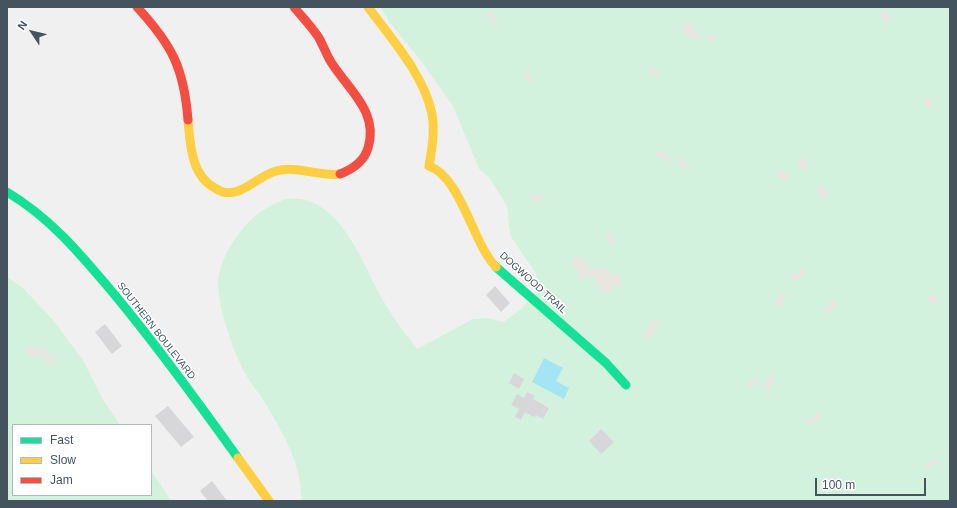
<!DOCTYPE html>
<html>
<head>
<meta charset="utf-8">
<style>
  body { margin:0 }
  #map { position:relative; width:957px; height:508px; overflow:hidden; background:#f1f0f0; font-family:Arial,sans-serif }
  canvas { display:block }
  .frame { position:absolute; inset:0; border:8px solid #45535f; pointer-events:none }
  .legend { position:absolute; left:12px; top:424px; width:140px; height:72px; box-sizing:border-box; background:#fff; border:1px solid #b5babf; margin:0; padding:5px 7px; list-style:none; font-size:12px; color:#45535f }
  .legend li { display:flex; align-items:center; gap:8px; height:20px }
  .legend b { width:20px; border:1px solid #b5babf }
  .north { position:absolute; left:12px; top:12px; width:40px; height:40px; -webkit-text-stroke:3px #fff; paint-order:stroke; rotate:305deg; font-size:11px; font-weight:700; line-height:16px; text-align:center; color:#45535f }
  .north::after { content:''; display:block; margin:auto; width:14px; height:18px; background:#45535f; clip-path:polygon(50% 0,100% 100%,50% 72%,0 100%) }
  .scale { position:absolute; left:815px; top:478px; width:111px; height:18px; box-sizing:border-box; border:2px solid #45535f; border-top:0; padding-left:5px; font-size:12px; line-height:14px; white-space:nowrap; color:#45535f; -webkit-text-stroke:3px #fff; paint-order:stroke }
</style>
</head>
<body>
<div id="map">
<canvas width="957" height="508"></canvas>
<div class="frame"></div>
<ul class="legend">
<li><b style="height:5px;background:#16e098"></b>Fast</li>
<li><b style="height:5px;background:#ffcf43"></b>Slow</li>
<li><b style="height:5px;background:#f24e42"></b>Jam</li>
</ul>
<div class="north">N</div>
<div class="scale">100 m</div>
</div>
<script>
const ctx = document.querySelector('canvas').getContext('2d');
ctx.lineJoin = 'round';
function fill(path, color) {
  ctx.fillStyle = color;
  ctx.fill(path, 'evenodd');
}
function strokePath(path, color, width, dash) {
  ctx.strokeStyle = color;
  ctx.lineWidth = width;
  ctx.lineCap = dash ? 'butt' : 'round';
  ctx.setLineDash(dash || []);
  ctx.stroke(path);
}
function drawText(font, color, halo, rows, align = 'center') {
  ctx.font = font + ' Arial,sans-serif';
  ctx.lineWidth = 3;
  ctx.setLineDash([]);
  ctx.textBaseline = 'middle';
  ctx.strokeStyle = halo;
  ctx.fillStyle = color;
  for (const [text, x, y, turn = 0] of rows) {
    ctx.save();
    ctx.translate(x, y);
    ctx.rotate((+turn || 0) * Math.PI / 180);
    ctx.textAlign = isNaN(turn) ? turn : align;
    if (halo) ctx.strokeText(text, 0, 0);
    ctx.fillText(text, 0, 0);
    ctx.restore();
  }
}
fill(new Path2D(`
  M380,7H950V501H302C300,484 299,470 292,454C285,436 273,417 264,401C258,391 250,383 245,373C233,352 217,305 218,281C219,269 224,257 230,247C240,229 254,214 272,205C277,203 282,200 286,199C340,192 363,266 384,302C393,318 406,334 417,349L473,319L487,318L504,322L521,309L540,288L535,272L511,237L509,226L507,206L489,177L479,169L453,106L424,65L391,24Z
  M7,277L23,288L53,320L83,360L102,398L120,425H13V495H151V470L171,501H7Z`), '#d3f2dd');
fill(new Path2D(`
  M885,10L891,19L890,21L886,23L879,17L881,12Z
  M491,12L493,13L497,21L495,25L492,24L490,18L486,15V13Z
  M684,23H688L693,25L696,32L700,36V40H696L683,32L682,27Z
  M711,33C714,34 716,37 716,40L714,43L709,40L707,36Z
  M651,67C655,68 660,72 660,76L658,77L649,73V69Z
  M525,72L529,73L535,83H530L524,77Z
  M926,97L929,98L933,104L932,108L930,109C926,108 923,103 924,99Z
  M657,150L662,151L666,156H672L671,161H667L656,154Z
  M679,158L690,167V169L684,168L678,165L677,159Z
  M802,158L806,160L808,165L807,170H802L798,164L799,160Z
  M782,170L785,171L788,175L790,177L789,180L778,179V173Z
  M820,185L827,189V197L825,199H823L817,190L818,187Z
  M532,194L536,197L541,194L543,196V200C538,203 531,201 528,197L529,195Z
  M610,232L612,234L613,238L616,242L615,245L610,244L606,237V235Z
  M574,256L583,259L586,265L591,268L596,269L606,267L609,270L610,275H620L623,280L622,284L619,286L614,284L612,285V291L607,293L598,291L599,285L596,282L595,276L582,278L578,276V270C574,267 570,264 572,257Z
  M801,267L805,270L803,277L795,280L791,278V274H800L799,269Z
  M785,292L786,295L784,300L785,305L783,306H777C775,301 778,296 781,293Z
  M928 299a5 5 0 1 1 10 0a5 5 0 1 1-10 0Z
  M835,300L837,302V306L833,308L830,313H823L825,308C829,306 831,301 835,300Z
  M653,321H656C659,326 656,326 654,330L655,335L647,338L644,336V332L651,327Z
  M34,346L47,349L54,360L50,366H48L47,360L43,357L32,356L24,352L25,350L27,347Z
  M773,375L776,377V380L772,383L769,389L765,390L763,385L768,381L769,377Z
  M756,379L759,380L758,383L754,384L751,388L748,387V383L753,382Z
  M818,412L820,414L821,416L815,422L808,424L807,420L814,417Z
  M931,460H941L942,463L939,465L932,464L929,468H926V464Z`), '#e9e5df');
fill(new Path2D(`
  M544,358L563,368L556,381L569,388L564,399L532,382Z`), '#a4e5f3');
fill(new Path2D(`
  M495,286L510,303L501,312L486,295Z
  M105,324L122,346L112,354L95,332Z
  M514,373L524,379L519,389L509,383Z
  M527,392L535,396L533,399L549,408L543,419L536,415L534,417L525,412L521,420L515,417L519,409L511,405L517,394L524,398Z
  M168,406L194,437L181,447L155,416Z
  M601,429L614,442L601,454L589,441Z
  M212,481L227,501H208L200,491Z`), '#d7d7d9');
strokePath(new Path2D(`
  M7,192C52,219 81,255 114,294C158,347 198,402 238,458
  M496,267L606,363L626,385`), '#16e098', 9);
strokePath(new Path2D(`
  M368,7C391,38 424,75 432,114C435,131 432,149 429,166C461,177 473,244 496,267
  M188,120C190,143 191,176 215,188C222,193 230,194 238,191C252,186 262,175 276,171C297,165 319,177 340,174
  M238,458L269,501`), '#ffcf43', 9);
strokePath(new Path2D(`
  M137,7C172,45 184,68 188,120
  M294,7C302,17 312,27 319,38C324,47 327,57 333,65C350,91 379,113 368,148C364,162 353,169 340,174`), '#f24e42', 9);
drawText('10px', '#45535f', '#fff', [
  ["DOGWOOD TRAIL",533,283,42],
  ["SOUTHERN BOULEVARD",156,331,52]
]);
</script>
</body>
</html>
